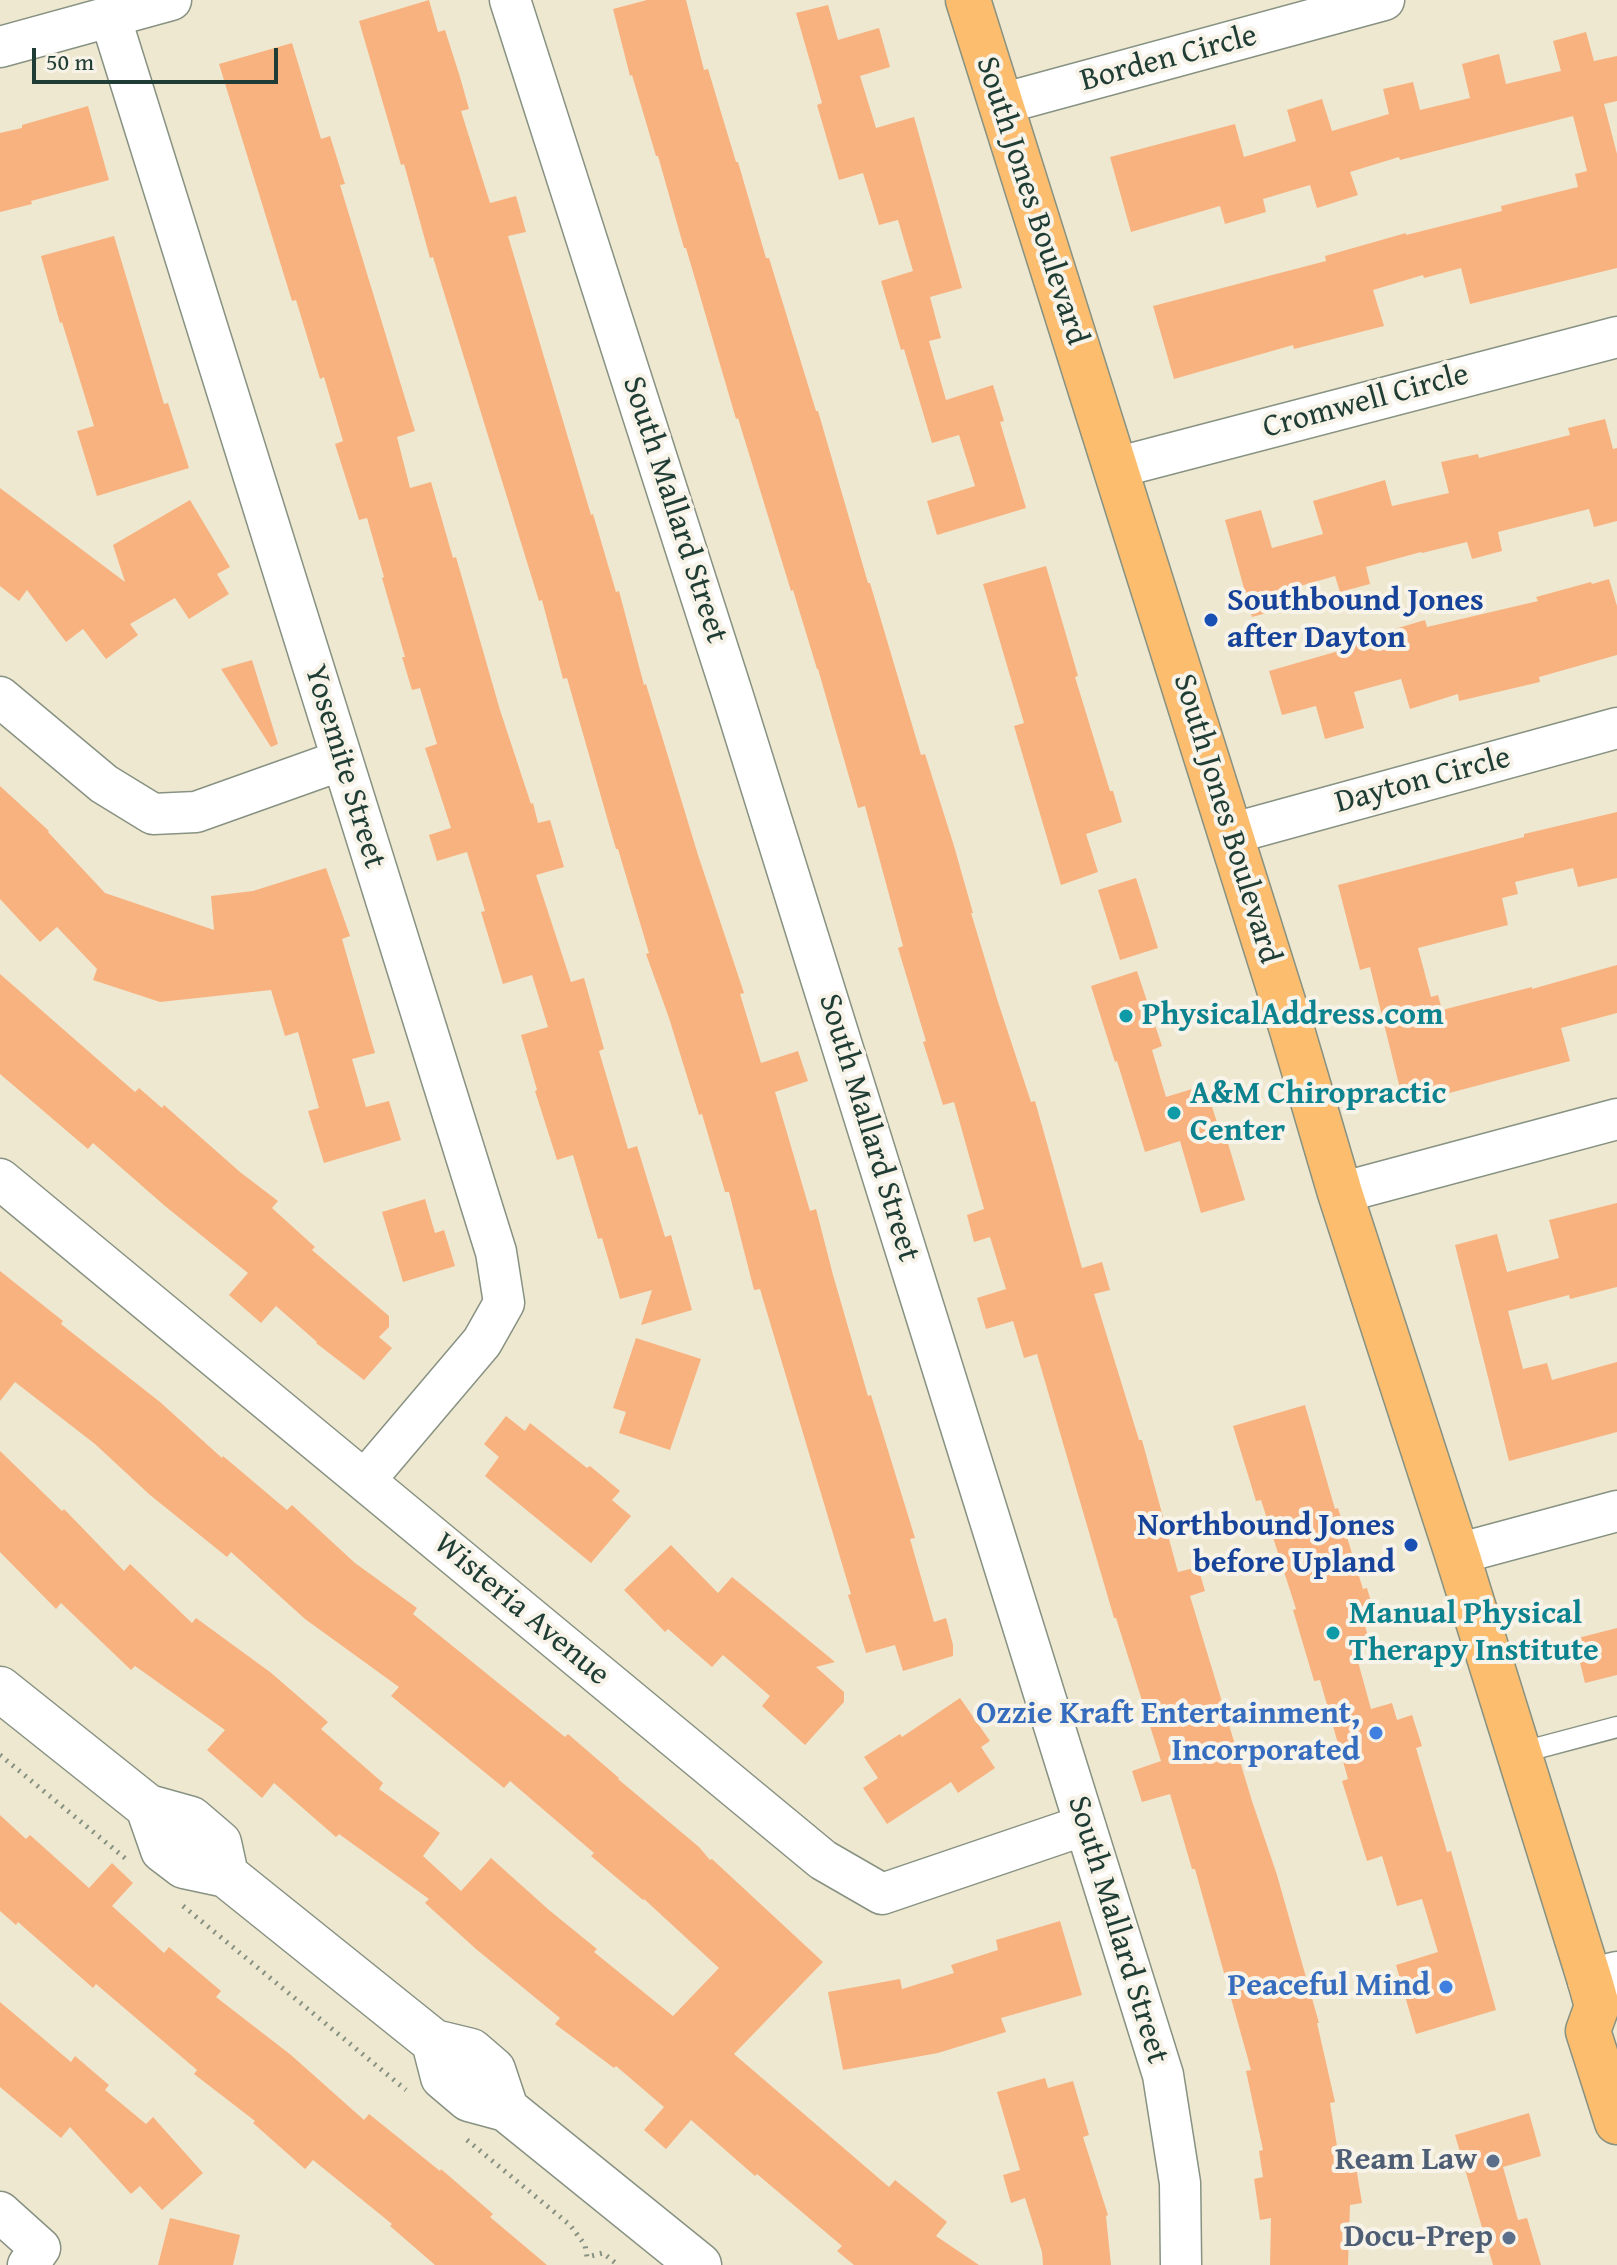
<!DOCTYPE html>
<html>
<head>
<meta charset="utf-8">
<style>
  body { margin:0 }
  #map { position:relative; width:1617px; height:2265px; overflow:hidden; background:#efe8d0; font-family:"Gentium Book Plus",serif }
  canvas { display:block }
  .scale { position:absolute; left:32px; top:48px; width:246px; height:36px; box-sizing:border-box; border:4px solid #1f3d34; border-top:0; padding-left:10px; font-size:24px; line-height:28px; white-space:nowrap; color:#1f3d34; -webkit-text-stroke:6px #f7f3e8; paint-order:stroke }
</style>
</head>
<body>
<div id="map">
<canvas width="1617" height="2265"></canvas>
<div class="scale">50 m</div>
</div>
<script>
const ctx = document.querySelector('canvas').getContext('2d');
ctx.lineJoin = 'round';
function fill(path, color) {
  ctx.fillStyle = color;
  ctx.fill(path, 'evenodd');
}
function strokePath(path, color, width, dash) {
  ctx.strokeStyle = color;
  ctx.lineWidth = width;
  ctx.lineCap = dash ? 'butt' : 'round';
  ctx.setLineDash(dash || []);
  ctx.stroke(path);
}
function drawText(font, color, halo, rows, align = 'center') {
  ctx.font = font + ' "Gentium Book Plus",serif';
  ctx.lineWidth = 8;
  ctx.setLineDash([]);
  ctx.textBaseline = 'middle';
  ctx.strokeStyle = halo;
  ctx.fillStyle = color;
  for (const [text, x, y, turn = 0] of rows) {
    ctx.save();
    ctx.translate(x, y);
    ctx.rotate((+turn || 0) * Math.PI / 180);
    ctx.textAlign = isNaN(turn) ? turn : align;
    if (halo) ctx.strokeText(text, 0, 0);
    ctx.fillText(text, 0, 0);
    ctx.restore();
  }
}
fill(new Path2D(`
  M429,0L438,32L445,30L460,77L469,109L461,111L490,203L516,196L526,232L508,236L591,515L593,514L616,592L619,591L644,685L646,684L698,855L744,993L740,994L761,1063L798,1051L808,1081L775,1092L810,1211L816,1209L833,1275L868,1396L871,1395L915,1538L910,1539L934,1622L946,1618L953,1645V1656L903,1671L895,1645L866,1653L848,1595L851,1594L760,1289L754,1290L729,1192H725L702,1114L699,1115L669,1018L646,954L649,953L618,849H616L567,678L563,679L542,600L539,601L433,257L430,258L404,164L401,165L359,21Z
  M647,0H686L704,70L708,69L736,162H738L766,258H769L816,411H818L868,583H870L921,755L925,754L954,846L973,913H971L998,1002L1031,1102L1035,1101L1082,1268L1102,1262L1110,1290L1094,1294L1139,1440H1142L1178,1572L1198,1567L1205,1591L1190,1596L1252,1801L1277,1875L1319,2023H1317L1335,2102L1330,2103L1339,2158L1354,2155L1362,2203L1350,2205L1348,2265H1270L1271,2218L1260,2220L1254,2179L1263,2177L1259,2151L1263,2150L1246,2071L1251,2070L1195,1869H1192L1170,1794L1142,1802L1132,1771L1161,1761L1116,1618H1114L1037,1354L1024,1358L1013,1321L986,1329L977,1298L1006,1289L990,1237L974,1242L967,1215L984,1209L954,1102L943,1105L923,1042L926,1041L898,948L903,946L865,806L858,808L818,669H817L793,590L791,591L738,418L736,419L686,248H684L658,156H656L632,75L630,76L613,9Z
  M828,5L838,40L879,28L890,67L860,76L876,128L914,117L962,288L930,297L941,338L929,341L946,400L993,385L1004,421L1000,422L1026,508L937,535L927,501L975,486L959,435L932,443L904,349L901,350L881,281L913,271L898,220L879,225L863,173L839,180L817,105L822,103L796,13Z
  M1586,32L1594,61L1617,56V101L1604,104L1617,154V268L1470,304L1461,268L1424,278L1423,275L1373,290L1384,326L1294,349L1293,345L1174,379L1153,306L1326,261L1325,256L1406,233V235L1502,211L1501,206L1578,187L1575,174L1587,171L1573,116L1400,160L1399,157L1350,172L1358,195L1317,208L1310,185L1263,199L1266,212L1225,224L1220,206L1131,232L1110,157L1235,124L1244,157L1296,141L1287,110L1322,99L1332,131L1389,114L1383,89L1413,82L1420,110L1470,98L1462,64L1499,54L1506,84L1561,71L1553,41Z
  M292,43L321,139L330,136L345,184L340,185L415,431L397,437L410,488L431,482L453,558L456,557L500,710L531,804L533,803L538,823L550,820L564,867L536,875L571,982L584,978L604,1049L599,1051L628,1149L637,1146L665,1237L671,1235L692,1310L641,1325L652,1290L620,1299L602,1238L598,1239L573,1155L557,1160L535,1091L537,1090L521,1035L548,1027L532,975L503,984L481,912L485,911L467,852L437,861L429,835L451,828L425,748L437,744L420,688L412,690L402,657H405L382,578L384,577L367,518L359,520L335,444L343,441L324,377L320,379L296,300L292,301L219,64Z
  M88,106L109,180L31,201L32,204L0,212V133L22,128V125Z
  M114,236L164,404L168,403L189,468L97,496L77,431L94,426L62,322L60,323L41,256Z
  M1605,419L1613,449L1617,448V521L1594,527L1589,509L1498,532L1502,551L1472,559L1467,542L1422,553L1421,552L1366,567L1370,584L1340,592L1335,576L1283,591L1288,607L1252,617L1225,520L1261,510L1272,548L1323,534L1313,501L1385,480L1392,506L1449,493L1441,462L1478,454L1479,458L1570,435L1568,428Z
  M0,488L125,582L113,545L190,500L230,567L217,574L229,594L189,619L175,598L130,624L138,635L106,659L83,629L66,642L27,590L19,601L0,586Z
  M1046,566L1078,676L1075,677L1110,791H1113L1122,822L1086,834L1098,872L1061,885L1014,726L1024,723L983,584Z
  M1609,579L1617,606V655L1539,677L1540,682L1459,701L1458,694L1410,709L1401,679L1354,692L1364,728L1325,739L1316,706L1282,715L1269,671L1356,646L1354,641L1425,620L1427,627L1538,601L1536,597L1591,582L1592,584Z
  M252,660L278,744L271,747L221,669Z
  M0,786L49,831L48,832L105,893L214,930L211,896L253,891L326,868L350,936L342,939L375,1053L352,1059L366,1107L389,1101L401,1140L324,1163L308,1111L319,1108L298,1032L285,1036L271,990L160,1002L93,980L97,969L57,927L40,942L0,899Z
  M1617,812V878L1578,887L1573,868L1515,882L1518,894L1502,898L1508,925L1418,948L1431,997L1438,995L1442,1010L1532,987V989L1617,965V1013L1561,1028L1570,1061L1404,1105L1370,967L1360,970L1338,885L1524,837V834Z
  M1136,878L1158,948L1120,960L1098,890Z
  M1137,971L1162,1046L1152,1050L1166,1097L1205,1085L1223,1141L1227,1140L1245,1200L1201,1213L1180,1141L1145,1152L1117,1061L1115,1062L1091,986Z
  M0,974L135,1092L139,1088L162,1108L164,1105L240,1172L278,1201L272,1208L315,1247L312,1250L389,1316V1327L379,1337L392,1348L364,1380L316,1343L317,1342L276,1306L261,1323L229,1295L248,1273L165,1206L93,1143L88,1149L0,1074Z
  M425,1199L435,1233L444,1230L455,1266L403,1282L382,1212Z
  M1617,1203V1287L1570,1299L1569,1295L1508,1311L1523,1369L1547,1363L1552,1380L1617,1362V1432L1509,1461L1455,1245L1497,1234L1507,1272L1559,1258L1549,1220Z
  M0,1271L63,1321L61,1324L160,1402L222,1458L223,1456L287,1510L292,1505L355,1563L417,1608L413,1614L565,1737L568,1734L619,1778L618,1779L699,1847L710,1860L712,1859L823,1962L734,2054L889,2187L895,2180L947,2222L936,2236L979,2265H854L837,2251L842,2246L757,2174L755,2176L691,2120L666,2149L644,2130L664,2107L616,2066L614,2068L555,2024L560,2018L476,1949L425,1903L429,1899L339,1834L336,1837L274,1783L262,1798L207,1750L225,1730L135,1666L131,1670L61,1603L56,1609L0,1552V1451L62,1511L64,1509L124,1571L130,1564L192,1623L196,1618L270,1672L328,1722L321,1729L383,1783L379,1789L440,1833L423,1856L461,1891L491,1858L549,1910L597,1949L594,1952L673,2016L719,1968L644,1899L643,1900L591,1856L594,1853L510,1781L504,1788L391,1696L399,1687L305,1619L231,1552L227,1557L150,1495L95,1444L15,1382L0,1401Z
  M636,1338L701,1359L670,1450L619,1433L626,1412L613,1408Z
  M1305,1405L1335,1509L1338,1508L1363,1589L1367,1588L1376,1619L1364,1623L1370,1642L1354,1647L1371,1709L1392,1703L1397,1720L1412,1715L1422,1746L1416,1748L1447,1852L1451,1851L1496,2010L1416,2034L1396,1965L1438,1952L1422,1899L1397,1906L1382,1856L1367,1861L1342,1781L1348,1779L1320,1680L1314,1681L1293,1610L1296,1609L1261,1500L1256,1501L1233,1426Z
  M506,1416L525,1431L530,1423L587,1468L590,1466L620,1491L612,1500L631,1516L591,1563L485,1476L499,1457L484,1444Z
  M671,1545L718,1593L732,1577L835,1662L816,1667L844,1692V1702L805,1745L762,1706L770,1696L723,1655L712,1667L668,1629L665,1632L624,1590Z
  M1617,1628V1675L1585,1683L1574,1639Z
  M960,1698L990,1741L981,1747L995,1768L958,1793L951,1782L887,1824L863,1788L878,1778L864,1757L900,1734L902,1737Z
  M0,1815L26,1839L30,1835L89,1888L112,1863L133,1883L112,1906L164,1953L169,1947L221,1991L216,1997L291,2055L364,2120L369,2114L440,2171L441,2169L493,2214L490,2217L547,2265H435L390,2226L392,2224L313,2160L305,2169L253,2123L255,2121L194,2074L197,2070L96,1984L93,1988L18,1922L16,1925L0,1911Z
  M1060,1921L1082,1995L1001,2018L1006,2032L938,2053L843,2070L828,1992L900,1979L902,1989L954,1973L951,1965L998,1950L996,1940Z
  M0,2002L71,2062L75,2056L109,2085L105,2090L146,2124L153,2117L203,2173L162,2210L140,2186L131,2194L70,2127L61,2138L0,2087Z
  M1045,2078L1048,2088L1073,2081L1089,2135L1083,2137L1108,2215L1106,2216L1111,2265H1043L1042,2252L1025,2198L1011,2203L1003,2175L1020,2170L997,2092Z
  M1529,2113L1541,2156L1503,2167L1518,2220L1527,2218L1541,2265H1493L1455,2135Z
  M170,2218L240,2235L233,2265H158Z`), '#f7b280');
const service = new Path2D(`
  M1519,1753L1617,1727`);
const minor = new Path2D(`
  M510,0L732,693L1163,2075L1180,2183L1181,2265
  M110,16L496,1252L504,1303L482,1342L365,1480
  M0,47L171,0
  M1001,104L1384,0
  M1115,468L1617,337
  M0,697L104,784L153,814L196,812L342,760
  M1230,834L1617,728
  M0,1179L823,1860L882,1894L1085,1825
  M1340,1193L1617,1119
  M1457,1554L1617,1511
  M0,2212L40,2248L28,2265`);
const tertiary = new Path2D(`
  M0,1689L148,1807L191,1819L219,1843L226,1875
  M148,1807L163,1850L184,1866L226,1875L434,2042L471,2051L493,2070L506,2109
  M1590,1981L1617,1974
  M434,2042L443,2077L469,2099L506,2109L699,2265`);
const primary = new Path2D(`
  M968,0L1292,1030L1340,1193L1457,1554L1590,1981L1597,2006L1588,2031L1617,2122`);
strokePath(service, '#879282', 23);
strokePath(minor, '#879282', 43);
strokePath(tertiary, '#879282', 47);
strokePath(primary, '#879282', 47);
strokePath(new Path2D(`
  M0,1755L126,1859
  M183,1906L406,2090
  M467,2140L570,2225L585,2245L587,2257L603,2253L618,2265`), '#879282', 5, [2, 6]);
strokePath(service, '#fff', 20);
strokePath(minor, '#fff', 40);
strokePath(tertiary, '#fff', 44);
strokePath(primary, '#fcbd6f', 44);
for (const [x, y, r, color] of [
  [1211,620,8,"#1a4fb4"],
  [1126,1016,8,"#0f9aa8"],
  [1174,1113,8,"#0f9aa8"],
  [1411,1545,8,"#1a4fb4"],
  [1333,1633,8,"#0f9aa8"],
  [1376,1733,8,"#3f7fe0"],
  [1446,1987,8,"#3f7fe0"],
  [1493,2161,8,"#5c6f8a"],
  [1509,2238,8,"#5c6f8a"]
]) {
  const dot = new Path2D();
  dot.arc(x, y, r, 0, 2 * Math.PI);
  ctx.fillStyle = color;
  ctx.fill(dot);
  strokePath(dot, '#f7f3e8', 3);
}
drawText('32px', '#1f3d34', '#f7f3e8', [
  ["Borden Circle",1169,59,-15],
  ["South Jones Boulevard",1031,201,72],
  ["Cromwell Circle",1366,402,-15],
  ["South Mallard Street",674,510,72],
  ["Yosemite Street",344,767,73],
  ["Dayton Circle",1423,781,-15],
  ["South Jones Boulevard",1226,819,73],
  ["South Mallard Street",868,1128,73],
  ["Wisteria Avenue",521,1610,40],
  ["South Mallard Street",1117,1930,73]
]);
drawText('bold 32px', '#164399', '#f7f3e8', [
  ["Southbound Jones",1227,602],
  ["after Dayton",1227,639],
  ["Northbound Jones",1395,1527,"right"],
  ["before Upland",1395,1564,"right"]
], 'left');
drawText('bold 32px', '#0d838f', '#f7f3e8', [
  ["PhysicalAddress.com",1142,1016],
  ["A&M Chiropractic",1190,1095],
  ["Center",1190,1132],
  ["Manual Physical",1349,1615],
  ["Therapy Institute",1349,1652]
], 'left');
drawText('bold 32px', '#366cbe', '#f7f3e8', [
  ["Ozzie Kraft Entertainment,",1360,1715],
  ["Incorporated",1360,1752],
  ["Peaceful Mind",1430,1987]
], 'right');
drawText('bold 32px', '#4e5e75', '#f7f3e8', [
  ["Ream Law",1477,2161],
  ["Docu-Prep",1493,2238]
], 'right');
</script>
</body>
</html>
